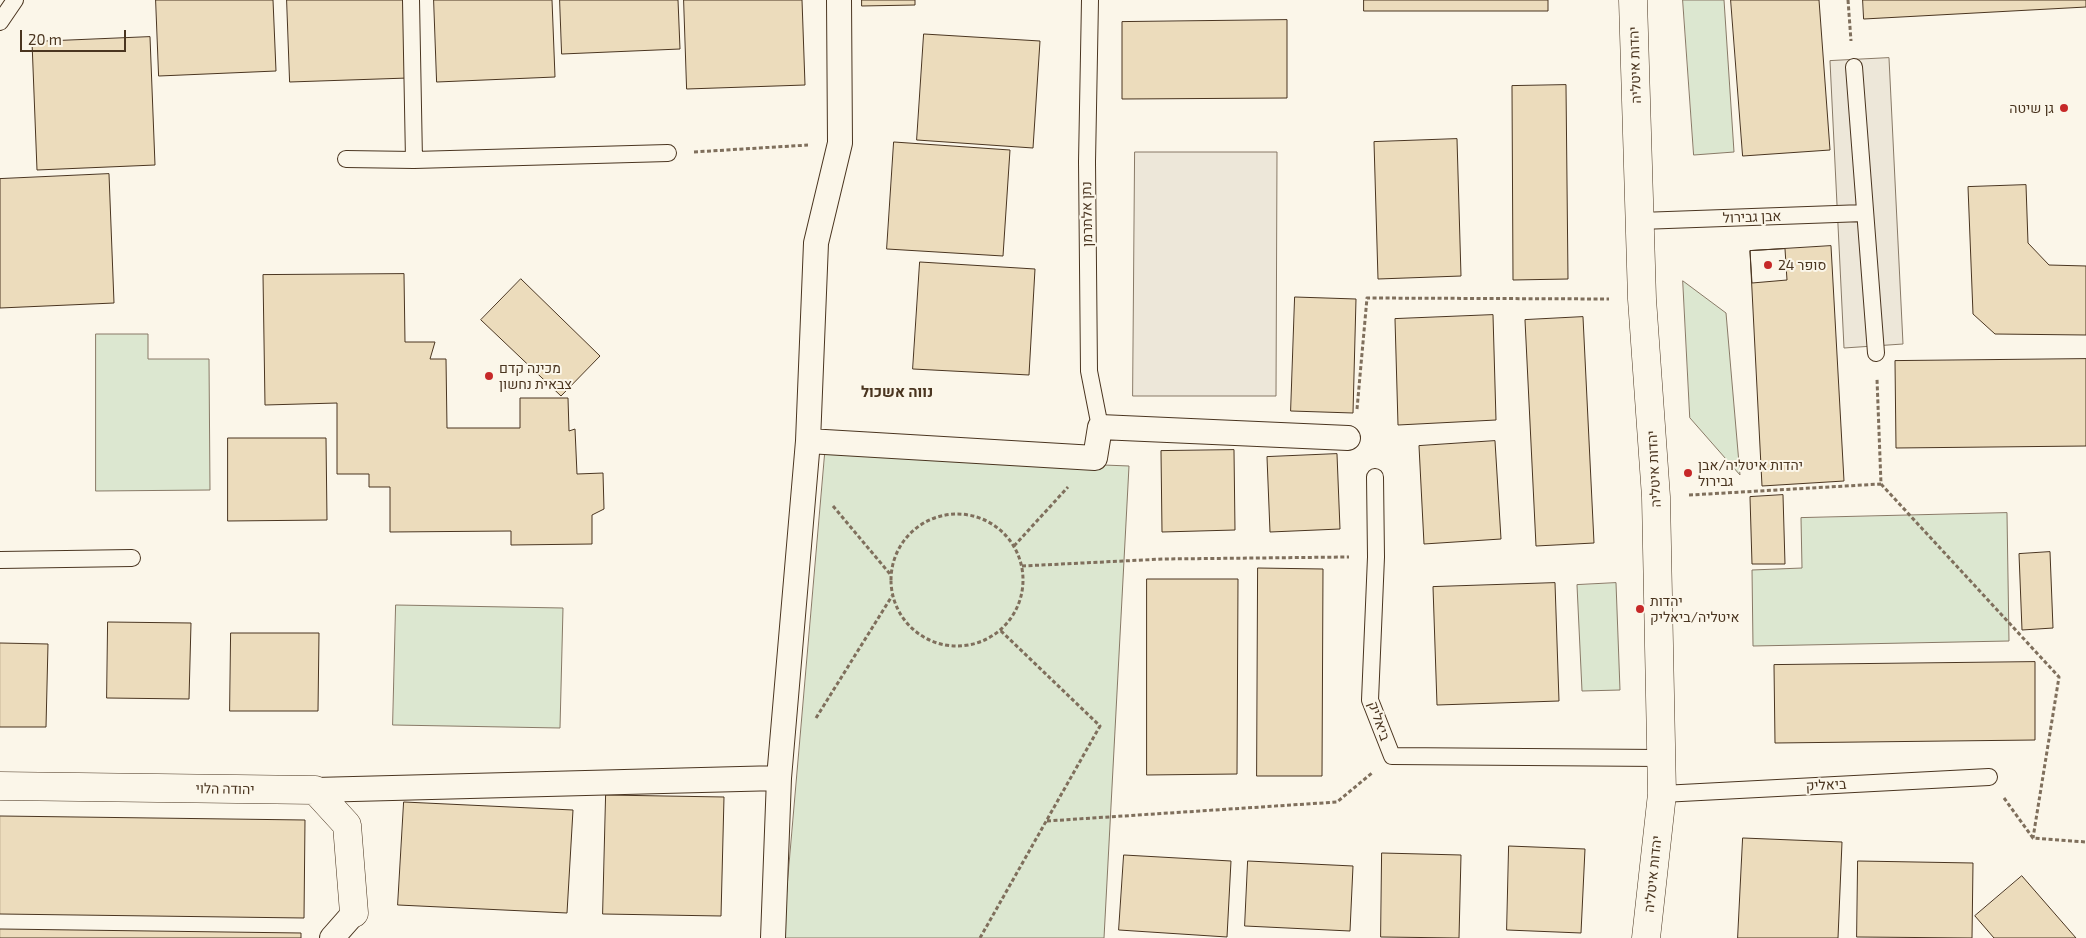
<!DOCTYPE html>
<html>
<head>
<meta charset="utf-8">
<style>
  body { margin:0 }
  #map { position:relative; width:2086px; height:938px; overflow:hidden; background:#fbf6e9; font-family:"Exo 2",sans-serif }
  canvas { display:block }
  .scale { position:absolute; left:20px; top:30px; width:106px; height:22px; box-sizing:border-box; border:2px solid #4a3520; border-top:0; padding-left:6px; font-size:15px; line-height:18px; white-space:nowrap; color:#4a3520; -webkit-text-stroke:4px #fbf6e9; paint-order:stroke }
</style>
</head>
<body>
<div id="map">
<canvas width="2086" height="938"></canvas>
<div class="scale">20 m</div>
</div>
<script>
const ctx = document.querySelector('canvas').getContext('2d');
ctx.lineJoin = 'round';
function fill(path, color) {
  ctx.fillStyle = color;
  ctx.fill(path, 'evenodd');
}
function strokePath(path, color, width, dash) {
  ctx.strokeStyle = color;
  ctx.lineWidth = width;
  ctx.lineCap = dash ? 'butt' : 'round';
  ctx.setLineDash(dash || []);
  ctx.stroke(path);
}
function drawText(font, color, halo, rows, align = 'center') {
  ctx.font = font + ' "Exo 2",Heebo,sans-serif';
  ctx.lineWidth = 4;
  ctx.setLineDash([]);
  ctx.textBaseline = 'middle';
  ctx.strokeStyle = halo;
  ctx.fillStyle = color;
  for (const [text, x, y, turn = 0] of rows) {
    ctx.save();
    ctx.translate(x, y);
    ctx.rotate((+turn || 0) * Math.PI / 180);
    ctx.textAlign = isNaN(turn) ? turn : align;
    if (halo) ctx.strokeText(text, 0, 0);
    ctx.fillText(text, 0, 0);
    ctx.restore();
  }
}
const green = new Path2D(`
  M1683,0H1724L1734,152L1694,155Z
  M1683,281L1726,313L1740,475L1690,418Z
  M96,334H148V359H209L210,490L96,491Z
  M825,454L1129,466L1104,938H783Z
  M2007,513L2009,641L1753,646L1752,570L1802,568L1801,518Z
  M1616,583L1620,690L1582,691L1577,585Z
  M396,605L563,608L560,728L393,725Z`);
fill(green, '#dce7d0');
strokePath(green, '#887966', 1);
const parking = new Path2D(`
  M1889,58L1903,344L1844,348L1830,61Z
  M1135,152H1277L1276,396H1133Z`);
fill(parking, '#ede7d9');
strokePath(parking, '#887966', 1);
const building = new Path2D(`
  M156,0H273L276,71L159,76Z
  M287,0H405L408,78L290,82Z
  M434,0H552L555,77L437,82Z
  M560,0H678L680,49L562,54Z
  M684,0H802L805,85L687,89Z
  M862,0H915V5L862,6Z
  M1364,0H1548V11H1364Z
  M1731,0H1819L1830,150L1743,156Z
  M1863,0H2086V7L1864,19Z
  M1287,20V98L1122,99V22Z
  M924,34L1040,41L1033,148L917,140Z
  M150,37L155,165L37,170L32,42Z
  M1566,85L1568,279L1513,280L1512,86Z
  M1457,139L1461,276L1378,279L1374,142Z
  M894,142L1010,150L1003,256L887,249Z
  M109,174L114,303L0,308V179Z
  M2026,185L2028,243L2049,265L2086,266V335L1995,334L1973,314L1968,187Z
  M1831,246L1844,481L1762,486L1750,251Z
  M1785,249L1787,280L1752,283L1750,251Z
  M920,262L1035,269L1029,375L913,369Z
  M404,274L405,342H435L430,359H446L447,428H520V398H568L569,431L575,429L577,474L603,473L604,509L592,515V544L511,545V531L390,532V487H369V474H337V403L265,405L263,275Z
  M521,279L600,356L561,396L481,320Z
  M1295,297L1356,299L1353,413L1291,411Z
  M1493,315L1496,420L1398,425L1395,319Z
  M1583,317L1594,543L1536,546L1525,320Z
  M2086,359V446L1896,448L1895,361Z
  M228,438H326L327,520L228,521Z
  M1495,441L1501,539L1424,544L1419,446Z
  M1234,450L1235,530L1162,532L1161,451Z
  M1337,454L1340,529L1270,532L1267,457Z
  M1783,495L1785,564H1752L1750,497Z
  M2050,552L2053,628L2022,630L2019,554Z
  M1258,568L1323,569L1322,776H1257Z
  M1147,579H1238L1237,774L1147,775Z
  M1555,583L1559,701L1437,705L1433,587Z
  M108,622L191,623L189,699L107,698Z
  M231,633H319L318,711H230Z
  M0,643L48,644L46,727H0Z
  M2035,662V740L1775,743L1774,665Z
  M606,795L724,797L721,916L603,914Z
  M404,802L573,810L567,913L398,905Z
  M0,816L305,820L304,918L0,914Z
  M1743,838L1842,842L1838,938H1738Z
  M1509,846L1585,849L1581,933L1507,930Z
  M1382,853L1461,855L1459,938L1381,937Z
  M1124,855L1231,861L1227,937L1119,930Z
  M1248,861L1353,866L1350,931L1245,926Z
  M1858,861L1973,863L1972,938L1857,937Z
  M2022,876L2076,938H1994L1975,916Z
  M0,929L301,933V938H0Z`);
fill(building, '#ecdcbc');
strokePath(building, '#4a3520', 1);
const service = new Path2D(`
  M411,0L414,160L668,153
  M1090,0L1087,162L1089,371L1100,427
  M0,22L15,0
  M1854,67L1876,353
  M346,159L414,160
  M1640,221L1864,213
  M1375,477L1376,557L1370,700L1392,756L1660,758
  M0,560L132,558
  M1662,794L1989,777`);
const pedestrian = new Path2D(`
  M808,441L1095,458L1100,427L1348,438
  M315,790L779,778L808,441L816,243L840,143L839,0
  M332,938L354,913
  M773,938L779,778`);
const minor = new Path2D(`
  M0,786L315,790L347,825L354,913`);
const tertiary = new Path2D(`
  M1633,0L1642,299L1656,497L1662,794L1646,938`);
strokePath(service, '#4a3520', 18);
strokePath(pedestrian, '#4a3520', 26);
strokePath(minor, '#4a3520', 29);
strokePath(tertiary, '#4a3520', 29);
strokePath(new Path2D(`
  M1848,0L1851,41
  M694,152L808,145
  M1357,409L1367,298L1609,299
  M1881,484L2059,677L2033,838
  M1689,495L1881,484L1877,379
  M833,506L890,574
  M891 580a66 66 0 1 1 132 0a66 66 0 1 1-132 0Z
  M1014,546L1068,487
  M1022,566L1163,559L1349,557
  M816,718L892,596
  M2004,798L2033,838L2086,842
  M1047,821L1337,802L1372,773
  M980,938L1100,726L1000,630`), '#7f6f5c', 3, [4, 2.5]);
strokePath(service, '#fbf6e9', 16);
strokePath(pedestrian, '#fbf6e9', 24);
strokePath(minor, '#fbf6e9', 28);
strokePath(tertiary, '#fbf6e9', 28);
for (const [x, y, r, color] of [
  [2064,108,5,"#c62828"],
  [1768,265,5,"#c62828"],
  [489,376,5,"#c62828"],
  [1688,473,5,"#c62828"],
  [1640,609,5,"#c62828"]
]) {
  const dot = new Path2D();
  dot.arc(x, y, r, 0, 2 * Math.PI);
  ctx.fillStyle = color;
  ctx.fill(dot);
  strokePath(dot, '#fbf6e9', 2);
}
drawText('14px', '#4a3520', '#fbf6e9', [
  ["יהדות איטליה",1635,65,-92],
  ["נתן אלתרמן",1087,214,-91],
  ["אבן גבירול",1752,217,-2],
  ["יהדות איטליה",1654,469,-93],
  ["ביאליק",1379,721,71],
  ["ביאליק",1826,785,-3],
  ["יהודה הלוי",225,789,1],
  ["יהדות איטליה",1653,874,-84]
]);
drawText('14px', '#4a3520', '#fbf6e9', [
  ["גן שיטה",2054,108,"right"],
  ["סופר 24",1778,265],
  ["מכינה קדם",499,368],
  ["צבאית נחשון",499,384],
  ["יהדות איטליה/אבן",1698,465],
  ["גבירול",1698,481],
  ["יהדות",1650,601],
  ["איטליה/ביאליק",1650,617]
], 'left');
drawText('bold 15px', '#4a3520', '#fbf6e9', [
  ["נווה אשכול",897,392]
]);
</script>
</body>
</html>
